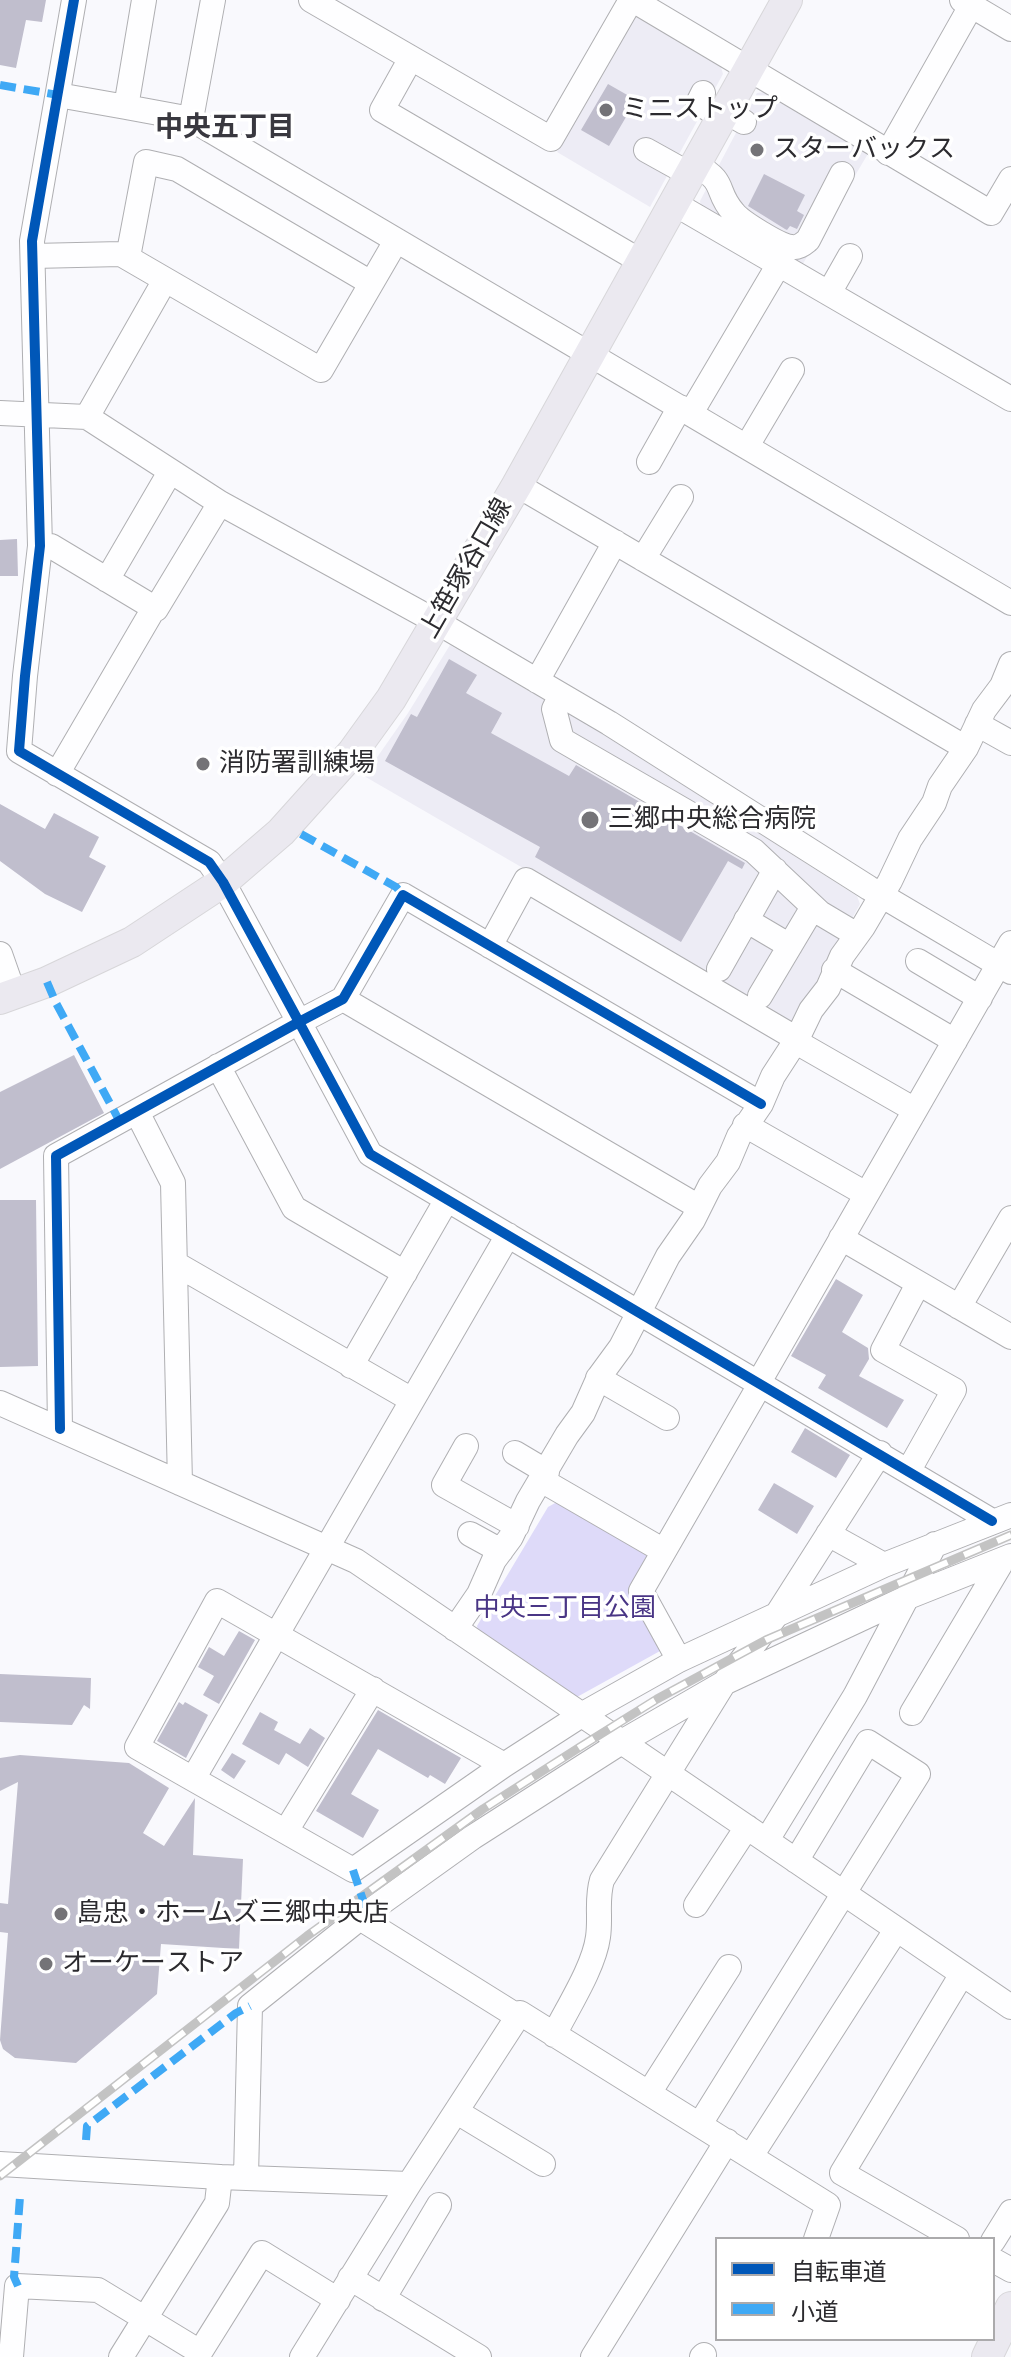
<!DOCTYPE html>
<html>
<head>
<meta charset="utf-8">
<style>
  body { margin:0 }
  #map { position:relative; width:1011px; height:2357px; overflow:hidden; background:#f9f9fd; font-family:"Roboto Condensed","Noto Sans JP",sans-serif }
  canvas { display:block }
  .legend { position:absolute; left:715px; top:2237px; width:280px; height:104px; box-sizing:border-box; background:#fff; border:2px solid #abaaac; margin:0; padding:10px 14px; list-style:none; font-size:24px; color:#2c2b2f }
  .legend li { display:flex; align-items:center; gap:16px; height:40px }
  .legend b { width:40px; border:2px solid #abaaac }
</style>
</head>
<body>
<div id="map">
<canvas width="1011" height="2357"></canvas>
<ul class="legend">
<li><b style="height:10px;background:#0057b8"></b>自転車道</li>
<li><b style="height:10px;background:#3fa9f5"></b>小道</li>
</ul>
</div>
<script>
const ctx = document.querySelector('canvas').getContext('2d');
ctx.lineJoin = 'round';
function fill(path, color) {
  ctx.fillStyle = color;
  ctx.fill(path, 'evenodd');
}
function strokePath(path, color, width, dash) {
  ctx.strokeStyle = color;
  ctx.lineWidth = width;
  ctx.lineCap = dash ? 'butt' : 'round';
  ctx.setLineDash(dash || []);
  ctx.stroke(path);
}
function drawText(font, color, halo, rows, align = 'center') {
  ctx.font = font + ' "Roboto Condensed","Noto Sans JP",sans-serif';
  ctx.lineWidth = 7;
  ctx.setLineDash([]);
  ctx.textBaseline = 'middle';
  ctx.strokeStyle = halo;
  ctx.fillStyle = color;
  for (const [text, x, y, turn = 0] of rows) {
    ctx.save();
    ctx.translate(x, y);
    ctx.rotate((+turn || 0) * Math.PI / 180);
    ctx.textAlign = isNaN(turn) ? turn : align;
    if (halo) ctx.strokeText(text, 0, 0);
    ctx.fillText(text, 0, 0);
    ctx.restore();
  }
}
fill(new Path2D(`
  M641,16L720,63L723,74L650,207L557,152L633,18Z
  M764,92L869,152L801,267L701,207L700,201L757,93Z
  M450,645L600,732L857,896L860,904L796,1019L789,1022L364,776L408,713Z`), '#edecf5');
fill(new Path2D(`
  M557,1502L645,1551L647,1559L630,1590L660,1651L577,1697L478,1631L477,1626L548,1507Z`), '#dedaf9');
fill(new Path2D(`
  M0,0H46L42,22L26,20L16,68L0,65Z
  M608,84L636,100L609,146L581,130Z
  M764,174L805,195L797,211L804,215L797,229L790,226L787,230L785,229L748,206Z
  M17,539L18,576H0V540Z
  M449,659L477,675L466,693L502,713L491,733L569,776L576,765L745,863L742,869L728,861L681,942L535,857L540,847L385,761L411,714L417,717Z
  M0,804L45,829L54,813L99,837L89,857L106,866L82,912L45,894L0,861Z
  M74,1055L104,1113L0,1169V1092Z
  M0,1200H36L38,1366L0,1367Z
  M836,1279L863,1295L842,1332L868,1348L869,1359L859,1376L904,1400L887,1428L818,1388L826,1375L791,1356Z
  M805,1428L850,1455L836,1478L791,1452Z
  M774,1483L814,1506L797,1534L758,1510Z
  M239,1631L255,1640L219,1704L203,1695L214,1676L198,1667L209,1647L224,1656Z
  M0,1674L91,1678L90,1709L84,1705L72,1725L0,1722Z
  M179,1702L183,1705L185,1702L208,1715L186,1758L157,1741Z
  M378,1710L461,1758L445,1784L430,1775L428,1778L378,1749L351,1794L379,1810L363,1838L316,1811Z
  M260,1712L278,1722L274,1730L300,1744L310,1728L325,1738L308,1767L286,1753L279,1765L242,1744Z
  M232,1753L246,1761L234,1779L221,1770Z
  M20,1755L129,1763L169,1788L143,1833L164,1846L195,1798L193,1855L243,1859L239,1949L161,1944L157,1994L76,2063L15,2058L3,2049L0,2040L8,1933L0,1932V1903L8,1904L18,1782L0,1791V1758Z`), '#c0becd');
const minor = new Path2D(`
  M74,0L32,241L40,546L25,676L19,751L209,862L223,882L299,1022L343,999L403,895L761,1104
  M144,0L126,107L191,119L1011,603
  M311,0L551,139L631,0
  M633,0L991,213L1011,179
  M962,0L1011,29
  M411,58L382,110L642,262
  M703,93L698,103L722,117
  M58,95L126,107
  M725,111L744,122
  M191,119L213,0
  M646,150L691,175
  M888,153L971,6
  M696,165C728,183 714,190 733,212C740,222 780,246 791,247C799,248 803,244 808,240L842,174
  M675,204L1011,399
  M33,256L121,254L321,370L396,241
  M128,257L146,162L177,169L371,283
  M829,293L850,256
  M0,413L87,417L220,503L437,622L609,723L869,888L1011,972
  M691,413L779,264
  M87,417L165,280
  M747,446L792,370
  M649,462L680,407
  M517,485L966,748
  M40,546H51L156,609L220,503
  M643,559L681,497
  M107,580L170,472
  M537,681L615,542
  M561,695L554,709L562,740L754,851L820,913L857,935
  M977,724L1011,743
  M57,774L154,608
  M746,920L790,946
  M490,946L526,880L797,1039L805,1047L915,1110
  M0,954L14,994
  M918,961L980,998
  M719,969L775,870
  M834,970L955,1041
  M760,996L813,907
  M343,999L699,1207
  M218,1066L294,1208L405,1273
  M137,1112L173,1183L180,1483
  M745,1125L866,1194
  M841,1238L1011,1337
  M176,1264L412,1400
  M959,1307L1011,1218
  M351,1366L446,1201
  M598,1378L667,1418
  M759,1382L1011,943
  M0,1403L356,1561L1011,2007
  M60,1429L56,1156L299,1022L370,1154L992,1521
  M466,1446L444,1485L517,1526
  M515,1453L547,1472
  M909,1470L954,1390L883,1350L918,1284
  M543,1481L664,1551
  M470,1534L501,1551
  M828,1534L884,1565
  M455,1629L479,1594L494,1560L511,1537L528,1501L567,1435L583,1413L599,1377L621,1347L668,1256L693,1220L710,1186L728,1162L739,1136L761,1104L773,1076L797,1039L811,1010L828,988L842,956L863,927L890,881L910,839L934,803L940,786L966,748L984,710L1002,686L1011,664
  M679,1660L641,1591L761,1383
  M912,1713L1003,1560
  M504,1765L217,1601L137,1747L193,1779L508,1235
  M193,1779L353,1870L504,1765L583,1714L679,1660L884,1565L1011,1515
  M286,1831L373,1689
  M767,1840L855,1696L935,1544
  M696,1905L747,1827
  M360,1918L517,2016
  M554,2035C568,2007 594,1967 598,1937C601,1917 596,1900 602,1880L724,1683L778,1613L880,1453
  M649,2093L729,1967
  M457,2112L543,2164
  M700,2124L918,1774L868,1742L796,1861
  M751,2156L896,1930
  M0,2164L220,2177L409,2184
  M246,2177L250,2006L360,1918L473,1837L620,1743L724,1683L908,1597L1011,1556
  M957,2239L842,2173L962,1974
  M993,2241L1011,2212
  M993,2260L1011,2270
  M350,2278L479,2357
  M383,2299L439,2205
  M11,2357L17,2286L98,2290L200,2352
  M121,2357L217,2203L220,2177
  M197,2357L262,2253L338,2300
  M302,2357L409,2184L520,2013L828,2205L816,2239
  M593,2357L727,2141
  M702,2357L704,2355`);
const major = new Path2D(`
  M0,999L47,982L132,942L223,882L281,832L352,753L391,699L517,485L787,0
  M987,2357L1011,2307`);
strokePath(minor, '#afafb2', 26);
strokePath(major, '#d7d6d9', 32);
strokePath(minor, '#fefeff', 24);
strokePath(major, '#ebe9f0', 30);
const rail = new Path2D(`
  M0,2176L307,1936L483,1809L580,1747L657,1699L766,1640L1011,1535`);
strokePath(rail, '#c3c3c3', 9);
strokePath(rail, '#fff', 6, [18]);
strokePath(new Path2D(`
  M0,85L58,95
  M301,834L396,887L403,895
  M47,982L56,1003L120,1122
  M353,1870L367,1912
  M86,2140L87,2126L236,2013L250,2006
  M18,2286L14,2277L20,2197`), '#3fa9f5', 8, [16, 8]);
strokePath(new Path2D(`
  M74,0L32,241L40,546L25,676L19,751L209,862L223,882L299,1022L343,999L403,895L761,1104
  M60,1429L56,1156L299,1022L370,1154L992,1521`), '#0057b8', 10);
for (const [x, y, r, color] of [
  [606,110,8,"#747377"],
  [757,150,8,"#747377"],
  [203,764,8,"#747377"],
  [590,820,10,"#747377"],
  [61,1914,8,"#747377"],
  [46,1964,8,"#747377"]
]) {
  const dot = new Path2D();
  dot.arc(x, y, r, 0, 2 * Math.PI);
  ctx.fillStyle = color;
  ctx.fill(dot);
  strokePath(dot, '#fff', 3);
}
drawText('26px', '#2c2b2f', '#fff', [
  ["ミニストップ",622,110],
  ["スターバックス",773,150],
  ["消防署訓練場",219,764],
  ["三郷中央総合病院",608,820],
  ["島忠・ホームズ三郷中央店",77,1914],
  ["オーケーストア",62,1964]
], 'left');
drawText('26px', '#2c2b2f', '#fff', [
  ["上笹塚谷口線",467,569,-60]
]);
drawText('26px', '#493585', '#fff', [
  ["中央三丁目公園",565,1609]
]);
drawText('bold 28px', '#39383f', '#fff', [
  ["中央五丁目",225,129]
]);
</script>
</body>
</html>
